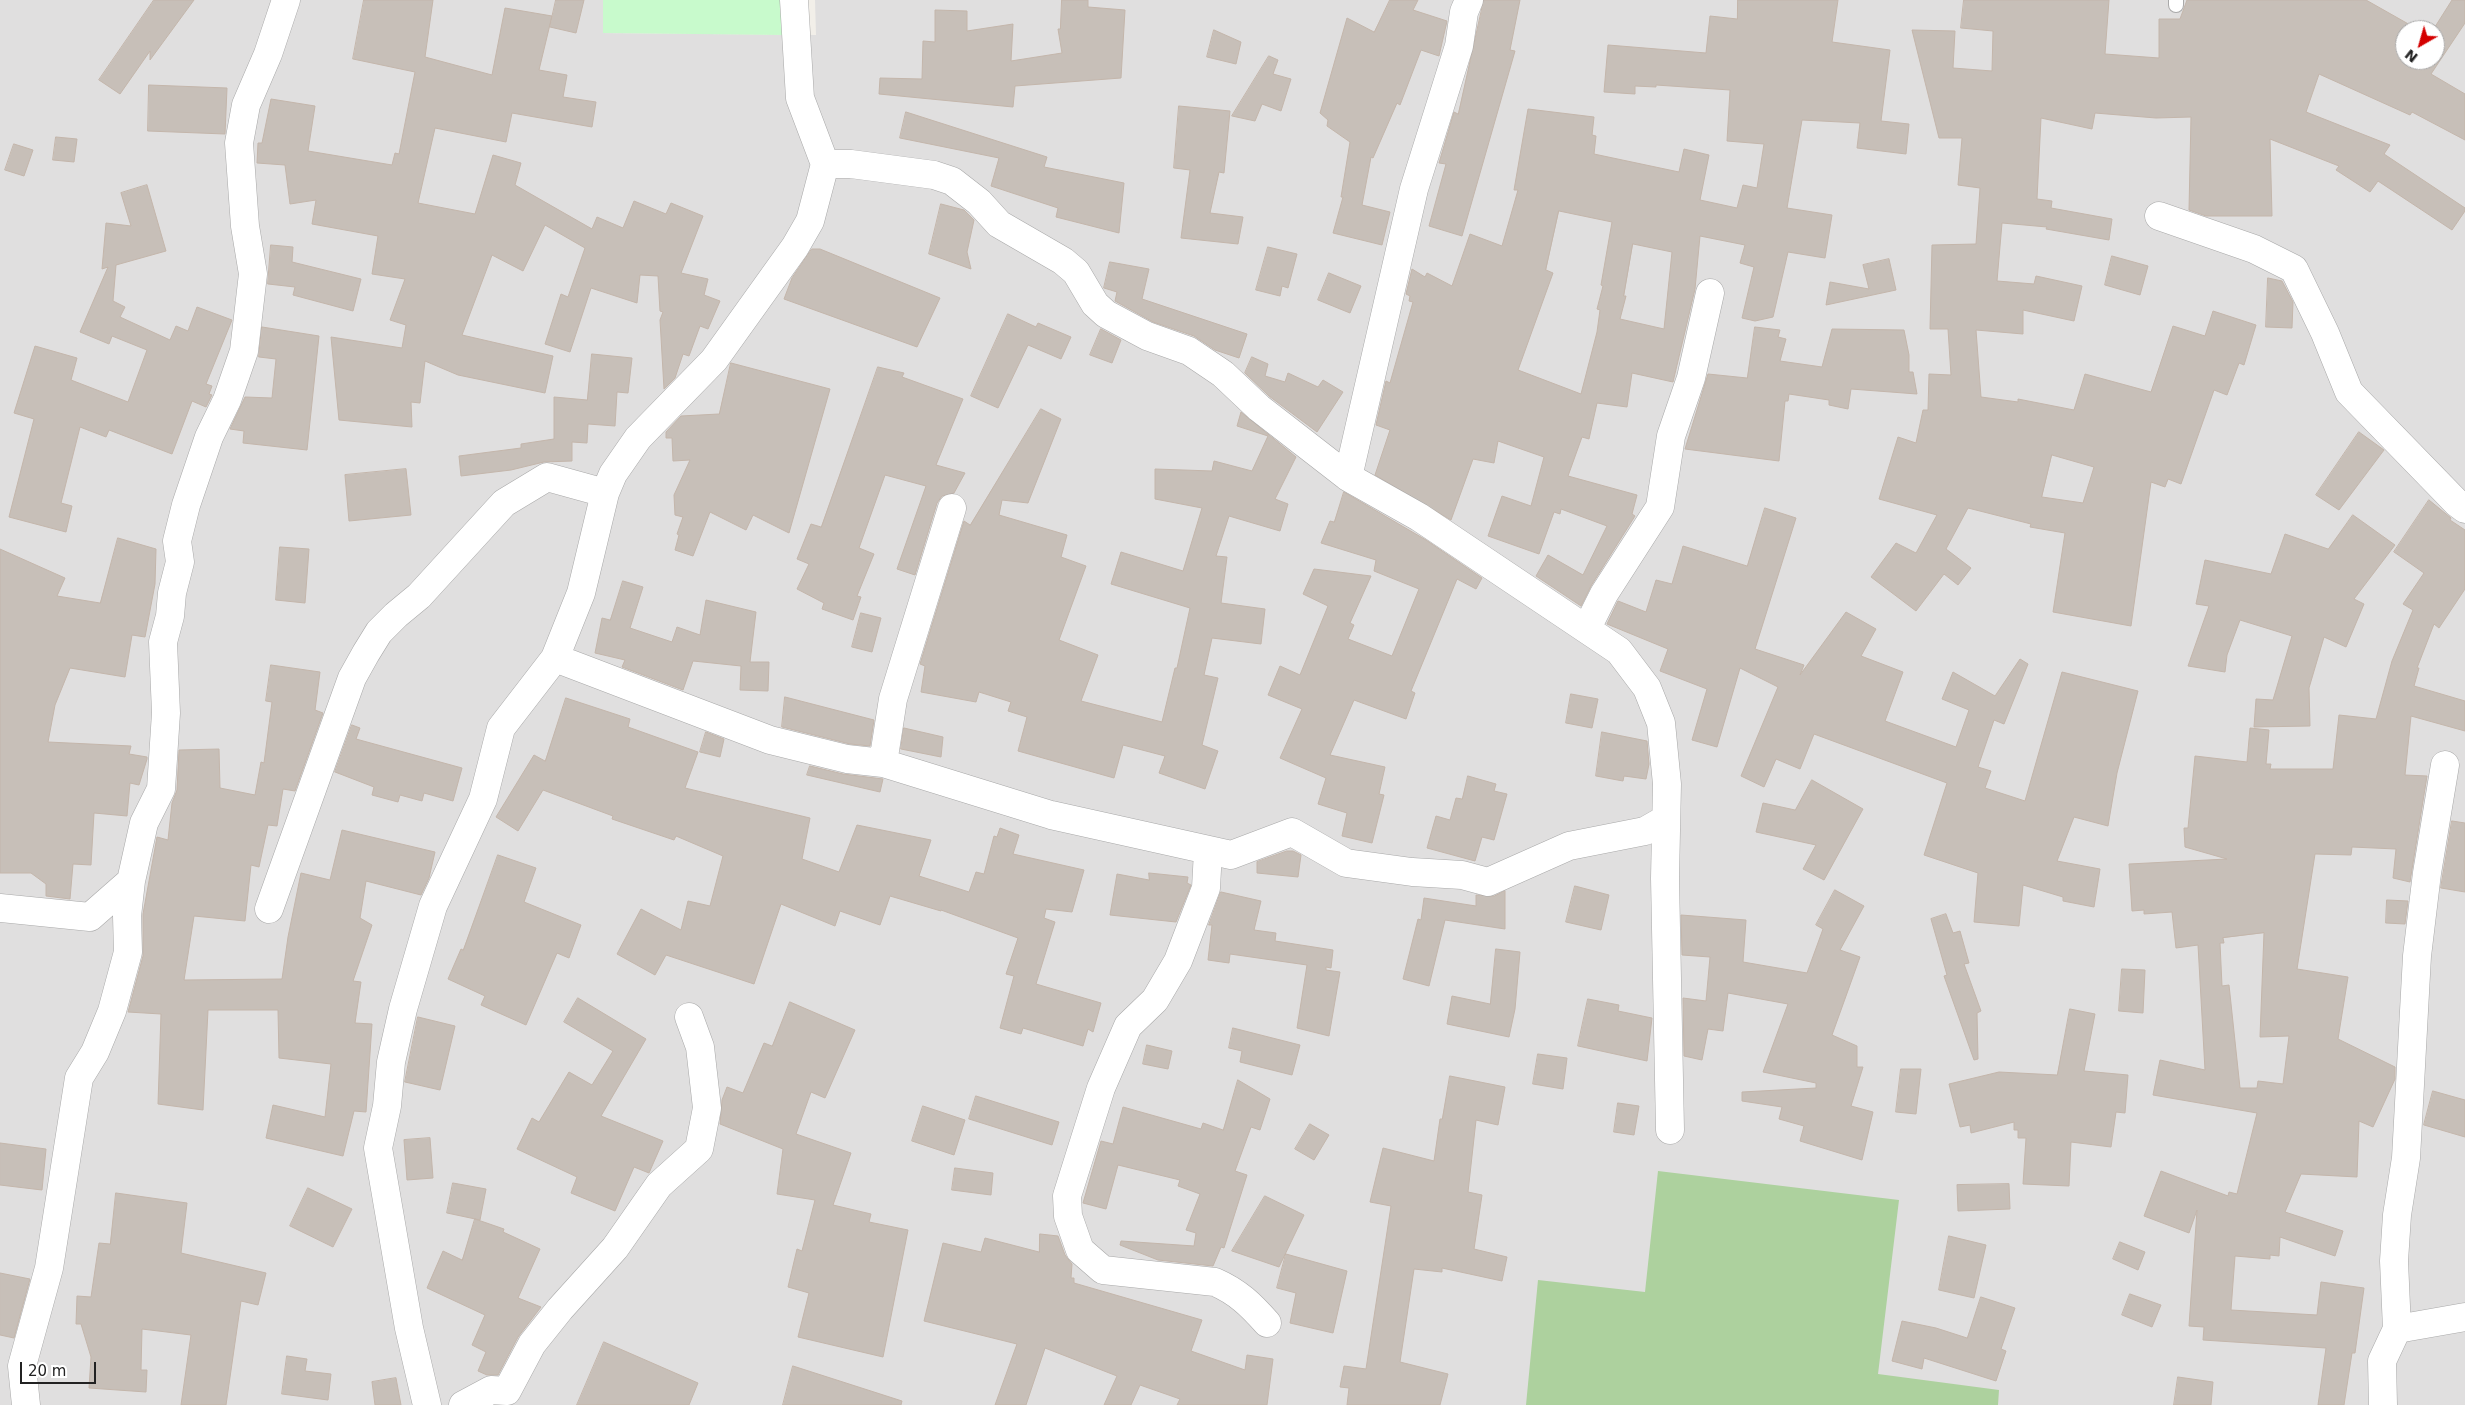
<!DOCTYPE html>
<html>
<head>
<meta charset="utf-8">
<style>
  body { margin:0 }
  #map { position:relative; width:2465px; height:1405px; overflow:hidden; background:#f2efe9; font-family:"DejaVu Sans",sans-serif }
  canvas { display:block }
  .north { position:absolute; left:2395px; top:20px; width:50px; height:50px; box-sizing:border-box; background:#fff; border:1px solid #a7a7a7; border-radius:50%; rotate:218deg; font-size:14px; font-weight:700; line-height:20px; text-align:center; color:#222 }
  .north::after { content:''; display:block; margin:auto; width:18px; height:22px; background:#d40000; clip-path:polygon(50% 0,100% 100%,50% 72%,0 100%) }
  .scale { position:absolute; left:20px; top:1362px; width:76px; height:22px; box-sizing:border-box; border:2px solid #222; border-top:0; padding-left:6px; font-size:15px; line-height:18px; white-space:nowrap; color:#222; -webkit-text-stroke:4px #fff; paint-order:stroke }
</style>
</head>
<body>
<div id="map">
<canvas width="2465" height="1405"></canvas>
<div class="north">N</div>
<div class="scale">20 m</div>
</div>
<script>
const ctx = document.querySelector('canvas').getContext('2d');
ctx.lineJoin = 'round';
function fill(path, color) {
  ctx.fillStyle = color;
  ctx.fill(path, 'evenodd');
}
function strokePath(path, color, width, dash) {
  ctx.strokeStyle = color;
  ctx.lineWidth = width;
  ctx.lineCap = dash ? 'butt' : 'round';
  ctx.setLineDash(dash || []);
  ctx.stroke(path);
}
fill(new Path2D(`
  M0,0H603V33L816,35L815,0H2465V1405H0ZM2405,30H2435V60H2405Z`), '#e0dfdf');
fill(new Path2D(`
  M1658,1171L1899,1200L1878,1374L1999,1390L1998,1405H1526L1538,1280L1645,1292Z`), '#add19e');
fill(new Path2D(`
  M603,0H781L783,35L603,33Z`), '#c8facc');
const building = new Path2D(`
  M154,0H194L150,60V51L120,94L99,80Z
  M364,0H433L425,57L492,75L505,8L552,16L539,70L567,75L563,97L596,102L592,127L512,113L506,142L435,128L418,203L475,214L493,155L521,163L515,185L592,229L597,217L623,228L634,201L666,214L671,203L703,216L681,273L708,279L704,295L720,301L708,329L700,326L689,356L683,354L675,378L664,389L660,320L663,312L660,311L658,276L640,275L637,303L591,288L570,352L545,344L561,294L568,297L585,248L545,225L523,271L492,255L462,335L553,356L545,393L458,375L425,361L420,403L411,402L412,427L339,420L331,337L402,348L406,325L390,320L405,279L372,274L378,236L312,224L316,200L290,204L285,165L257,163L258,143H262L271,99L315,106L308,151L392,165L395,153L399,154L415,72L353,59Z
  M556,0H584L576,33L550,27Z
  M1062,0H1088V7L1125,10L1121,78L1015,86L1013,107L879,94L880,78L922,79L923,41L935,42V10L967,11V31L1013,24L1011,61L1062,53L1058,29H1060Z
  M1390,0H1418L1413,10L1447,21L1439,56L1421,50L1400,105L1397,103L1373,158L1371,157L1362,205L1390,212L1382,245L1333,233L1343,197H1341L1350,142L1327,126L1328,120L1320,113L1347,18L1374,32Z
  M1484,0H1520L1510,50L1515,51L1462,236L1429,226L1446,164L1439,163L1454,112L1458,114Z
  M1738,0H1838L1832,42L1890,50L1881,121L1909,124L1906,154L1857,148L1860,123L1802,120L1787,208L1832,215L1825,258L1788,252L1773,317L1755,321L1742,318L1754,267L1740,263L1745,245L1700,236L1695,289L1673,382L1632,373L1627,407L1597,403L1589,439L1582,437L1568,476L1637,495L1632,514L1635,516L1591,586L1581,606L1536,576L1548,555L1583,575L1607,526L1561,509L1560,514L1554,512L1539,554L1488,536L1502,496L1531,506L1544,457L1498,441L1494,463L1473,459L1451,520L1375,475L1390,430L1376,425L1386,381L1390,383L1413,302L1409,301L1410,296L1406,294L1412,269L1425,277L1427,273L1452,286L1470,234L1502,246L1518,190H1514L1528,109L1594,117L1592,135L1596,136L1594,154L1679,172L1684,149L1709,155L1700,200L1737,208L1743,185L1757,188L1764,144L1727,141L1730,90L1656,85V87L1635,86V94L1604,92L1608,45L1706,53L1710,16L1737,19ZM1559,211L1612,222L1601,285L1603,286L1597,309L1600,310L1597,332L1581,394L1518,370L1553,273L1546,270ZM1633,244L1672,252L1664,329L1620,319L1626,296H1624Z
  M1964,0H2109L2105,54L2159,58V19H2180L2187,0H2366L2419,30H2405V60H2435V30H2433L2452,0H2465V23L2431,74L2465,94V140L2412,112L2410,115L2319,74L2306,112L2390,145L2384,154L2465,208V211L2452,230L2378,181L2370,192L2336,170L2339,166L2270,139L2272,216H2206L2189,210L2191,117L2156,118L2095,113L2092,129L2041,118L2037,199L2052,201L2051,208L2112,219L2109,240L2046,229L2047,227L2002,223L1997,281L2034,284L2036,276L2082,286L2074,321L2023,310V334L1976,330L1981,397L2018,402V399L2074,410L2085,374L2151,392L2173,326L2205,336L2213,311L2256,325L2244,365L2239,363L2227,395L2214,390L2181,484L2168,479L2165,487L2151,482L2131,626L2053,612L2065,533L2030,527L2031,524L1968,508L1946,549L1971,568L1958,585L1944,574L1916,611L1871,577L1896,543L1916,553L1937,515L1879,499L1898,437L1916,443L1923,410H1928L1929,374L1951,375L1948,329H1930L1932,245L1976,244L1980,188L1958,185L1962,138H1939L1912,30L1955,31L1953,68L1992,71L1993,31L1961,28ZM2052,455L2094,467L2083,503L2042,497Z
  M1214,30L1241,42L1236,64L1207,57Z
  M1269,56L1278,60L1273,74L1291,79L1281,111L1262,104L1255,121L1232,116Z
  M149,85L227,88L225,134L148,131Z
  M1179,106L1230,111L1224,173L1219,172L1210,213L1243,217L1238,244L1181,238L1190,170L1174,168Z
  M906,112L1047,157L1044,167L1124,183L1119,233L1056,217L1058,208L991,186L999,158L900,138Z
  M56,137L77,139L74,162L53,160Z
  M14,144L33,150L24,176L5,170Z
  M147,185L166,251L116,265L113,301L125,307L120,317L170,340L176,326L188,331L197,307L232,320L206,384L212,386L209,394L212,395L206,407L192,401L172,454L109,430L106,437L80,427L61,503L72,506L66,532L9,517L34,419L14,413L35,346L77,358L71,380L128,402L147,350L112,336L109,344L80,332L108,267L102,269L106,223L131,226L121,193Z
  M941,204L964,210L974,220L967,252L971,269L929,254Z
  M271,245L293,247L292,262L361,279L353,311L293,295L295,287L268,284Z
  M1268,247L1297,254L1288,288L1282,286L1280,296L1256,290Z
  M812,249H820L940,298L917,347L784,299L792,278Z
  M2112,256L2148,266L2140,295L2105,285Z
  M1889,259L1896,290L1826,305L1830,282L1869,289L1863,265Z
  M1110,262L1149,269L1142,299L1247,334L1239,358L1215,350L1194,336L1153,322L1115,301L1117,292L1104,288Z
  M1329,273L1361,286L1350,313L1318,300Z
  M2268,278L2282,281L2293,302L2292,328L2266,327Z
  M1008,314L1036,327L1038,323L1071,337L1061,359L1028,345L998,408L971,396Z
  M262,327L319,336L307,450L243,443L244,431L230,429L245,397L272,398L276,359L259,357Z
  M1755,327L1780,330L1778,337L1786,339L1780,361L1822,367L1832,329L1904,330L1909,355V372H1913L1917,394L1851,389L1848,409L1829,405V400L1789,394L1788,401H1785L1779,461L1685,449L1708,374L1747,378Z
  M1101,329L1121,340L1112,363L1090,355Z
  M592,354L632,358L628,393L617,392L615,426L588,424L587,443L572,442V461L544,462L511,470L461,476L459,456L521,448V444L554,439V397L587,400Z
  M1252,357L1268,364L1265,376L1285,382L1288,373L1318,387L1323,380L1343,392L1317,432L1269,396L1245,373Z
  M731,363L830,389L789,533L753,515L746,530L710,512L693,556L675,550L679,535L677,534L683,517L675,515L674,495L690,460L673,461L672,438H666V432L681,416L719,414Z
  M878,367L904,373L902,377L963,399L936,465L965,473L954,493L942,496L937,503L915,575L897,569L926,486L885,475L859,548L874,554L857,596L861,597L853,620L822,609L824,603L797,589L809,564L797,559L811,524L821,527Z
  M1041,409L1061,419L1028,503L1002,500L999,515L1067,535L1061,557L1086,566L1059,640L1098,655L1081,701L1162,722L1175,668H1177L1190,608L1111,584L1121,552L1183,571L1202,508L1155,499V469L1212,471L1214,461L1252,471L1268,436L1237,426L1241,412L1296,457L1275,499L1288,504L1280,531L1229,516L1216,556L1227,557L1221,603L1265,609L1261,644L1212,638L1204,675L1218,678L1202,745L1218,751L1205,789L1159,773L1165,756L1123,745L1114,778L1018,751L1027,717L1008,711L1011,702L979,692L976,702L921,692L925,666L920,664L964,521L970,525Z
  M2359,432L2384,450L2339,510L2316,495Z
  M406,469L411,515L349,521L345,475Z
  M1344,492L1426,540L1482,578L1476,589L1457,579L1411,691L1415,693L1406,719L1354,700L1330,755L1385,767L1379,794L1384,795L1372,843L1342,836L1347,813L1318,804L1326,778L1280,758L1302,709L1268,695L1280,666L1300,675L1328,606L1303,594L1314,569L1371,576L1350,623L1354,625L1348,639L1392,656L1419,589L1374,571L1376,560L1321,543L1330,521L1334,522Z
  M2429,500L2451,518L2450,520L2465,530V589L2439,628L2434,624L2417,668H2419L2414,686L2465,701V731L2411,716L2405,775L2427,776L2410,882L2393,878L2396,849L2352,847L2351,855L2315,854L2297,969L2348,977L2338,1039L2395,1067V1079L2373,1127L2359,1121L2357,1177L2301,1174L2285,1212L2343,1231L2335,1256L2280,1237L2279,1256L2270,1255V1259L2235,1256L2231,1310L2317,1315L2321,1282L2364,1288L2355,1353H2352L2344,1405H2318L2326,1348L2203,1340L2204,1327L2189,1326L2197,1210L2189,1233L2144,1216L2161,1171L2228,1196L2229,1192L2237,1194L2257,1113L2153,1095L2160,1060L2205,1070L2198,945L2176,948L2172,912L2144,914V910L2132,911L2129,864L2227,859L2185,847L2184,828H2188L2195,756L2247,762L2250,728L2269,730L2266,764H2271L2270,769H2333L2339,715L2376,719L2392,661L2413,610L2403,604L2424,573L2394,552ZM2264,933L2260,1037L2289,1036L2283,1084L2258,1081L2257,1088H2240L2229,985L2222,986L2220,943H2224L2223,938Z
  M1765,508L1796,518L1755,649L1804,665L1800,675L1846,612L1876,629L1861,656L1903,672L1885,721L1956,747L1969,710L1942,699L1953,672L1995,696L2020,659L2028,664L2004,724L1994,720L1978,767L1991,771L1985,788L2025,801L2062,672L2138,691L2117,773L2108,826L2074,817L2057,861L2100,869L2094,907L2063,901V897L2023,885L2019,926L1974,922L1978,873L1924,855L1947,783L1814,734L1800,769L1776,759L1764,787L1741,776L1778,687L1740,668L1717,747L1692,740L1707,689L1660,671L1668,649L1607,624L1618,601L1646,612L1656,580L1672,584L1683,546L1747,566Z
  M2353,515L2395,545L2354,599L2364,604L2346,647L2324,637L2309,688L2310,726L2254,727L2256,699L2273,700L2292,636L2240,620L2227,655L2225,672L2188,666L2209,606L2196,604L2205,560L2271,574L2285,534L2328,549Z
  M118,538L156,549L155,584L145,637L132,635L125,677L70,668L55,705L48,742L131,746L129,754L147,757V759L139,785L130,783L127,816L94,813L91,865L73,864L70,899L46,896V884L31,873H0V549L65,578L57,596L100,603Z
  M280,547L309,549L305,603L276,600Z
  M623,581L643,587L630,628L672,642L677,627L700,635L706,600L756,612L750,662H769L768,691L740,690L741,666L693,661L683,690L622,667L625,660L595,653L602,618L610,620Z
  M861,613L881,618L872,652L852,647Z
  M271,665L320,672L315,710L323,713L295,791L283,789L277,826L268,825L259,867L251,865L245,921L194,916L184,980L282,979L288,937L301,873L330,880L342,830L435,852L429,878L421,895L366,881L360,918L372,925L353,981L361,982L355,1023L372,1024L366,1112L354,1111L343,1156L266,1138L273,1105L325,1117L331,1064L279,1058L278,1010H208L203,1110L158,1104L161,1014L128,1012L143,956V914L157,837L168,840L172,803L177,790L179,750L219,749L220,788L255,795L261,762L264,763L272,702L266,701Z
  M1571,694L1598,699L1592,728L1566,723Z
  M785,697L874,720L870,746L850,744L782,727Z
  M566,698L630,719L628,727L698,752L685,788L810,818L802,859L839,872L857,825L931,840L919,876L969,892L976,872L984,874L994,836L997,837L1000,828L1019,835L1013,854L1084,870L1072,912L1046,909L1044,918L1055,922L1036,984L1101,1003L1093,1032L1088,1029L1083,1046L1023,1028L1021,1034L1000,1028L1014,976L1006,974L1018,938L941,910V911L890,896L880,925L840,911L835,926L781,904L754,984L666,955L655,975L617,954L641,909L681,930L688,901L710,906L723,856L676,836L674,840L612,819L613,816L543,790L518,831L496,817L534,755L545,761Z
  M352,725L360,728L356,739L462,768L453,801L424,793L422,801L400,795L398,802L372,795L374,787L335,772Z
  M904,728L943,737L941,757L901,749Z
  M706,732L724,739L720,757L700,752Z
  M1602,732L1647,741L1649,764L1646,779L1624,776L1623,781L1596,776Z
  M810,766L843,774L883,779L880,792L807,775Z
  M1468,776L1496,784L1494,791L1507,794L1494,840L1482,837L1475,861L1427,848L1436,816L1450,820L1456,798L1462,799Z
  M1812,780L1863,809L1824,880L1803,869L1816,845L1756,832L1763,803L1795,810Z
  M2452,821L2465,823V892L2441,888Z
  M1287,851H1293L1301,855L1298,877L1257,873V862Z
  M498,855L536,868L524,902L581,925L569,958L557,953L526,1025L481,1005L485,996L448,979L461,949L463,950Z
  M1149,873L1188,877L1187,883L1191,885L1176,922L1110,915L1117,874L1149,880Z
  M1575,886L1609,895L1601,930L1566,922Z
  M1835,890L1864,906L1840,950L1860,957L1832,1035L1857,1046V1067H1863L1851,1106L1873,1112L1862,1160L1800,1141L1804,1126L1779,1119L1782,1107L1742,1101V1092L1816,1088V1083L1763,1072L1788,1004L1728,993L1723,1031L1708,1029L1702,1060L1684,1056L1683,998L1706,1001L1710,957L1682,955L1681,915L1746,920L1743,962L1807,973L1823,929L1816,925Z
  M1505,891V929L1445,920L1429,986L1403,979L1418,919L1421,920L1424,898L1476,906V895L1494,896Z
  M1221,892L1261,901L1254,930L1276,933L1275,941L1333,950L1331,968L1326,967V970L1340,972L1329,1036L1297,1028L1307,965L1230,954L1229,963L1208,960L1212,925H1209Z
  M2387,900L2408,901L2405,924L2386,923Z
  M1946,914L1953,933L1960,931L1969,963L1964,964L1981,1011L1977,1013L1978,1059L1974,1060L1944,976L1947,975L1931,919Z
  M1496,949L1520,952L1515,1009L1509,1037L1447,1024L1452,996L1490,1004Z
  M2122,969L2145,970L2143,1013L2119,1011Z
  M578,998L646,1039L601,1116L663,1141L649,1173L634,1167L615,1211L571,1193L577,1177L517,1149L532,1118L539,1122L569,1072L592,1085L613,1051L564,1022Z
  M1588,999L1619,1005L1618,1011L1652,1018L1647,1061L1578,1046Z
  M790,1002L855,1030L825,1098L811,1092L796,1134L851,1153L833,1205L871,1214L869,1222L908,1230L883,1357L798,1337L809,1293L788,1287L797,1249L802,1251L815,1200L777,1194L783,1149L720,1124L722,1100L727,1087L743,1093L764,1043L772,1046Z
  M2070,1009L2095,1014L2084,1071L2128,1075L2125,1113L2116,1112L2111,1147L2071,1142L2069,1186L2023,1184L2026,1138H2018V1130H2014V1122L1971,1133L1970,1125L1960,1127L1949,1084L1999,1072L2057,1075Z
  M418,1017L455,1026L440,1090L405,1082Z
  M1233,1028L1300,1045L1292,1075L1240,1062L1242,1051L1229,1048Z
  M1147,1045L1172,1051L1168,1069L1143,1064Z
  M1538,1054L1567,1058L1563,1089L1533,1084Z
  M1901,1069H1921L1916,1114L1896,1112Z
  M1450,1076L1505,1087L1498,1125L1476,1120L1468,1192L1482,1195L1474,1249L1507,1257L1502,1281L1442,1268V1272L1414,1269L1400,1362L1448,1374L1440,1405H1347L1349,1388L1340,1387L1344,1366L1366,1369L1391,1206L1370,1202L1383,1148L1434,1161L1440,1119H1442Z
  M1238,1080L1270,1099L1260,1130L1251,1127L1235,1171L1247,1175L1224,1248L1221,1247L1213,1266L1158,1260L1120,1245L1121,1241L1194,1246L1196,1233L1186,1230L1200,1194L1178,1186L1180,1180L1118,1165L1106,1209L1083,1203L1101,1141L1113,1144L1123,1107L1201,1129L1203,1123L1223,1130Z
  M2433,1091L2465,1100V1137L2424,1125Z
  M976,1096L1059,1122L1052,1145L969,1119Z
  M1618,1103L1639,1106L1634,1135L1614,1132Z
  M923,1106L965,1120L954,1155L912,1141Z
  M1310,1124L1329,1135L1314,1160L1295,1149Z
  M430,1138L433,1178L407,1180L404,1140Z
  M0,1143L46,1149L42,1190L0,1185Z
  M955,1168L993,1173L991,1195L952,1190Z
  M453,1183L486,1189L480,1220L447,1213Z
  M2009,1184L2010,1209L1958,1211L1957,1185Z
  M308,1188L352,1209L333,1247L290,1226Z
  M116,1193L187,1203L181,1253L266,1273L258,1305L241,1301L226,1405H181L191,1335L142,1329L141,1370H147L146,1392L89,1388L91,1357L81,1324H76L77,1296L91,1297L99,1243L110,1244Z
  M1265,1196L1304,1215L1279,1267L1232,1251Z
  M475,1219L504,1229L503,1232L540,1249L518,1298L541,1307L518,1337L498,1375H487L478,1371L486,1352L472,1345L485,1315L427,1288L443,1251L462,1260Z
  M1040,1234L1058,1236L1065,1255L1072,1264L1071,1278H1074V1283L1202,1320L1191,1351L1245,1370L1247,1355L1273,1359L1267,1405H1177L1180,1399L1140,1385L1131,1405H1104L1117,1376L1045,1348L1026,1405H995L1017,1344L924,1321L943,1243L981,1252L985,1238L1039,1252Z
  M1949,1236L1986,1245L1974,1298L1939,1290Z
  M2120,1242L2145,1252L2138,1270L2113,1259Z
  M1286,1254L1347,1271L1333,1333L1290,1323L1296,1293L1277,1288Z
  M0,1273L30,1279L14,1338L0,1335Z
  M2130,1294L2161,1305L2152,1327L2122,1315Z
  M1981,1297L2015,1308L2001,1349L2006,1351L1996,1381L1924,1358L1922,1369L1892,1361L1902,1321L1936,1328L1967,1338Z
  M604,1342L698,1383L689,1405H577Z
  M287,1356L307,1359L305,1371L331,1374L328,1400L282,1394Z
  M793,1366L902,1401L901,1405H783Z
  M2178,1377L2213,1382L2211,1405H2174Z
  M396,1378L401,1405H375L372,1382Z`);
fill(building, '#c7bfb8');
strokePath(building, '#c4b6ab', 1);
const lane = new Path2D(`
  M2176,5V0`);
const street = new Path2D(`
  M825,164H851L934,175L952,181L979,202L999,224L1063,261L1076,272L1095,304L1106,314L1147,336L1189,351L1223,374L1259,408L1348,477L1419,517L1619,651L1647,688L1661,723L1667,784L1665,878L1670,1130
  M2159,216L2254,249L2294,269L2325,333L2349,392L2457,503L2465,509
  M1348,477L1414,189L1459,46L1464,12L1469,0
  M1587,628L1604,594L1660,507L1671,436L1691,378L1710,293
  M555,658L770,740L847,759L883,763L1051,815L1231,855L1292,832L1346,863L1412,872L1462,875L1488,882L1569,846L1645,831L1666,819
  M883,763L893,699L952,508
  M1208,851L1206,888L1178,961L1155,1000L1128,1026L1101,1088L1067,1196L1068,1216L1080,1250L1103,1270L1215,1282C1238,1292 1251,1305 1267,1323
  M0,908L90,917L131,881
  M269,909L352,678L366,653L379,632L396,615L419,596L504,503L547,477L605,493
  M2397,1329L2394,1261L2397,1215L2406,1158L2417,956L2427,873L2445,765
  M26,1405L22,1366L49,1268L79,1078L95,1052L112,1011L128,952L127,916L131,881L144,823L161,789L166,713L163,642L170,616L172,593L180,562L177,541L186,505L209,437L227,400L244,351L253,274L245,226L239,143L246,105L268,54L286,0
  M427,1405L409,1328L378,1148L387,1106L391,1062L403,1009L433,906L483,799L501,728L555,658L581,593L605,493L613,474L638,438L714,360L795,247L810,221L825,164L800,98L794,0
  M463,1405L491,1390L507,1391L532,1344L560,1309L615,1248L659,1185L699,1149L707,1108L700,1047L689,1017
  M2383,1405L2382,1361L2397,1329L2465,1317`);
strokePath(lane, '#a9a9a9', 16);
strokePath(street, '#a9a9a9', 29);
strokePath(lane, '#fff', 14);
strokePath(street, '#fff', 28);
</script>
</body>
</html>
